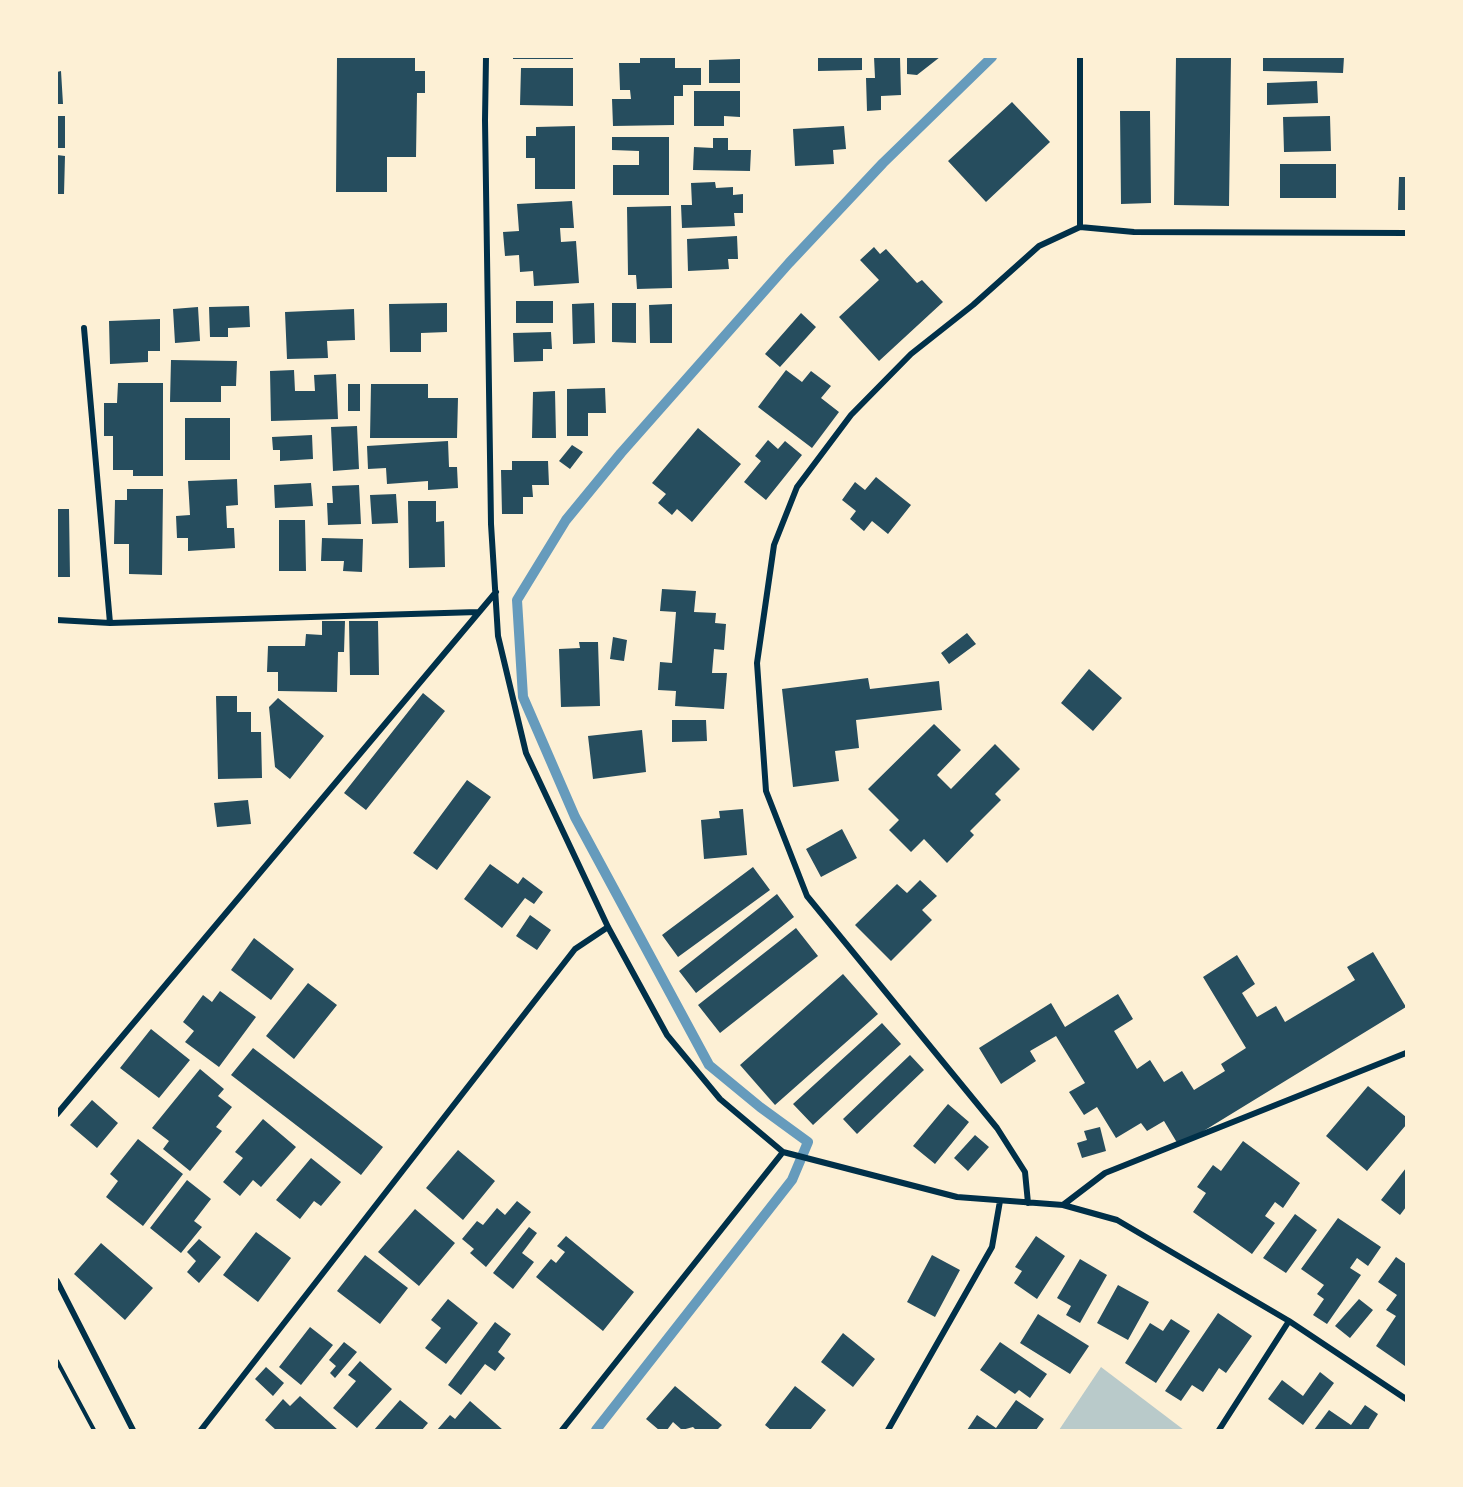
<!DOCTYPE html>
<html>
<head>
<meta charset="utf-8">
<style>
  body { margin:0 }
  #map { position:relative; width:1463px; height:1487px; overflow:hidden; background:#fdf0d5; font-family:"Nunito Sans",sans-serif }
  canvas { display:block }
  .frame { position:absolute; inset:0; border:58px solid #fdf0d5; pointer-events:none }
</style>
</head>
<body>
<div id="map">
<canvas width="1463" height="1487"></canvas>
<div class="frame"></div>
</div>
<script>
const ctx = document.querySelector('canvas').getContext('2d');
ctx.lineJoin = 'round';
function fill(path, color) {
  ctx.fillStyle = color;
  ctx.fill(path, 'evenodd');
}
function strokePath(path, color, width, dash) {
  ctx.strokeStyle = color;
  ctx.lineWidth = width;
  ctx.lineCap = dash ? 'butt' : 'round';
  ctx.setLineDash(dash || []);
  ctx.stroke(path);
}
fill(new Path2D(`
  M1101,1367L1184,1430H1059Z`), '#b9caca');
strokePath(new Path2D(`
  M596,1430L792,1180L808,1142L760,1107L709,1065L575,817L523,697L517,600L566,520L621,453L789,263L883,163L992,57`), '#669bbc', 10);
fill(new Path2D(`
  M337,57H415V71H425V93H417L416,157H387V192H336Z
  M513,57H573V59H513Z
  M640,57H675V68H701V85H683V96H674V125L613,126L612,99H631L630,90H620L619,63H640Z
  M818,57H862V70L818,71Z
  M874,57H900L901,95L881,96V110L867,111L866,78H875Z
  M907,57H940L917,75L907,74Z
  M1176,57H1231L1229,206L1174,205Z
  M1263,57H1344L1343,73L1263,71Z
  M740,59V83H709V60Z
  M521,68H573V106L520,105Z
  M61,71L63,104H57V72Z
  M1317,81L1318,103L1267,105V83Z
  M694,91H740V117L724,116V126H694Z
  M1012,102L1050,142L986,202L948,161Z
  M1120,111H1150L1151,203L1121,204Z
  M57,116H65V148H57Z
  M1330,116L1331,151L1284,152L1283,117Z
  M575,126V189H535V158H526V136H536V127Z
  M844,126L846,149L833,150L834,164L795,166L793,129Z
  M612,137H669V195H613V165H639V151L612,150Z
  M713,138H728V150H751L750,171L693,170L694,147L713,148Z
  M57,155L65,156L64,194H57Z
  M1280,164H1336V198H1280Z
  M1399,177H1406V210H1398Z
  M715,182L716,188L733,187V195L743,194V213H734L735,226L682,228L681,205H692L691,183Z
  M572,201L574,228H560L561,242L576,241L579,283L534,286L533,271L520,272L519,255L505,256L503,232L519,231L517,204Z
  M671,206L672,288L637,289L636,275H628L627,207Z
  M737,236L738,259H728L729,269L688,271L687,239Z
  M874,247L880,254L886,249L917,283L922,280L943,302L879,361L839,317L879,280L860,260Z
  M516,301H553V323H516Z
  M447,303V332L421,333V352H390L389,304Z
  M594,303L595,343L573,344L572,304Z
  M612,303H636V343L612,342Z
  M672,304V343H650L649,305Z
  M249,306L250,327L228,328V337H210L209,307Z
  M198,307L200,341L175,343L173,309Z
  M354,309L355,340L327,341L328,358L287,359L285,312Z
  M801,313L816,327L780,367L765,354Z
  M160,319V351H148V362L110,364L109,321Z
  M551,332L552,349H543V361L514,362L513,333Z
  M171,360L237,361L236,386H221V402H170Z
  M294,370L295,391H315L314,375L336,374L338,419L271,421L270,371Z
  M786,370L802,382L811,371L831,386L821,398L839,412L812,448L758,407Z
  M118,383H163V476H133V470H113V436H104V403H117Z
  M348,384H360V411H348Z
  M371,384H428V398H458L457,438H370Z
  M605,388L606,413H588V436H567V389Z
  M555,391L556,438H532L533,392Z
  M185,418H230V460H185Z
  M357,426L359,469L333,471L331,427Z
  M698,428L741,464L692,522L677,509L672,515L658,503L666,494L652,483Z
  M312,435L313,459L280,461V450H273L272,437Z
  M768,440L778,449L785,441L802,455L766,500L744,482L761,461L755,456Z
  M448,441L449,467H457L458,488L428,490V481L387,484L386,468L368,469L367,446Z
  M572,445L583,452L570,469L559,461Z
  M512,461H548L549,485H532L533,497H523V514H502L501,470H512Z
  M876,477L911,505L888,534L872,521L864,531L850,519L856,511L842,500L855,482L865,490Z
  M237,479L238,505L226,506L227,528H234L235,548L188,551V538H177L176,516L190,515L188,481Z
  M311,483L313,506L275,508L274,485Z
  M359,485L361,524L328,525L327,503H333L332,486Z
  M127,489H163L162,575L129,574V544H114L115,500H127Z
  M396,494L398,523L372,524L370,495Z
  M408,501H436V522L444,521L445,567L409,568Z
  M57,509H69L70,577H57Z
  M279,520H305L306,571H279Z
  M322,538L363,539L362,572L343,571L344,561H321Z
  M662,589L696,591L694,612L716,613L715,623L726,624L724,650L714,649L712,673H727L724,709L675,706L676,691L658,690L660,662L672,663L676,612L660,611Z
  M322,621H345L344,652H338L337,692L278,691V672H267L268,646H305L306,634L322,635Z
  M349,621H378L379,675H350Z
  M967,633L976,644L949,664L941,653Z
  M613,637L627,640L624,661L610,659Z
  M579,642H598L600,706L561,707L559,649L580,648Z
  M1089,669L1122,698L1093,731L1061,703Z
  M868,678L870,689L939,681L942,710L856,720L859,748L835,751L839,781L793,787L782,689Z
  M423,693L445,711L366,810L344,793Z
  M216,696H237V712H251V732H261L262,778L218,779Z
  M278,698L324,736L290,779L275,767L269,707Z
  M672,720H706L707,741L672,742Z
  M934,724L961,750L937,775L951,789L995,744L1020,769L995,794L1001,800L970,831L974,835L947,863L924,839L911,852L889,830L899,820L868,789Z
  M642,730L646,772L593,779L588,736Z
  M467,780L491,797L437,870L413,853Z
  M248,800L251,824L217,827L214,803Z
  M743,809L747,855L704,859L701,820L720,818L719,811Z
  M842,829L857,858L821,877L806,849Z
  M490,864L518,884L523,877L543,892L534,904L525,898L502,928L464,899Z
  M753,867L770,890L678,957L662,935Z
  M920,880L937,896L922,910L932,920L891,961L855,925L897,884L907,893Z
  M777,894L794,917L696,993L679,971Z
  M530,915L551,930L537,950L516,936Z
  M796,928L818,956L720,1033L698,1005Z
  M254,938L294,969L271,1000L231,970Z
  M1373,952L1406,1007L1179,1146L1164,1121L1147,1131L1141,1123L1116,1138L1097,1107L1084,1115L1069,1092L1085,1083L1056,1036L1030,1051L1036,1061L1001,1084L979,1048L1051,1003L1065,1027L1118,994L1133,1019L1114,1031L1137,1069L1150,1060L1164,1082L1182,1071L1194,1090L1225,1071L1221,1064L1246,1048L1203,977L1237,955L1255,984L1242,993L1257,1017L1276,1006L1285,1022L1355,980L1347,967Z
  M843,974L878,1014L775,1105L740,1065Z
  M308,983L337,1005L294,1059L266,1036Z
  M220,991L256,1017L219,1067L185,1042L194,1031L183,1022L203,995L212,1002Z
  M882,1023L901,1044L813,1125L793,1104Z
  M151,1029L190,1060L159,1098L120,1068Z
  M253,1048L383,1147L361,1175L231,1075Z
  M910,1055L924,1070L857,1134L843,1119Z
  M200,1069L224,1089L218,1096L232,1107L216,1127L222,1131L190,1171L163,1149L169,1141L152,1128Z
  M1368,1086L1406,1117V1125L1367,1171L1326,1136Z
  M92,1100L118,1123L97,1148L70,1125Z
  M948,1104L969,1122L935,1164L913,1146Z
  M263,1119L296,1147L261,1187L253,1180L240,1196L223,1182L243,1158L235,1152Z
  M1100,1127L1106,1151L1082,1158L1077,1143L1087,1140L1084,1131Z
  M975,1135L989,1147L968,1171L954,1158Z
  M138,1139L183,1174L143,1226L106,1197L118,1181L110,1174Z
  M1243,1141L1300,1183L1283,1208L1275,1202L1265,1216L1275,1223L1252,1254L1193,1212L1206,1193L1197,1187L1213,1165L1221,1171Z
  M458,1150L495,1181L463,1220L426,1188Z
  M311,1158L341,1182L321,1206L314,1201L300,1219L276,1200Z
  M1406,1168V1207L1400,1215L1381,1200Z
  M187,1180L211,1199L194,1221L202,1227L181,1253L150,1228Z
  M517,1201L531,1212L486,1267L470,1253L474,1249L462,1239L477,1221L483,1225L497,1208L505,1215Z
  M415,1209L455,1243L419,1286L378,1252Z
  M1295,1214L1317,1230L1286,1273L1263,1258Z
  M1338,1218L1381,1247L1368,1266L1357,1258L1350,1268L1361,1275L1327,1324L1313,1315L1324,1299L1317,1294L1324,1285L1301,1269Z
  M529,1227L537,1233L522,1253L534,1262L513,1289L493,1273Z
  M256,1232L291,1258L258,1302L223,1275Z
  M566,1236L634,1292L603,1331L536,1277L551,1259L556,1263L565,1252L557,1246Z
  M1036,1236L1065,1256L1037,1299L1014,1283L1022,1271L1015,1267Z
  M199,1239L221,1257L199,1283L187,1272L196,1261L187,1252Z
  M101,1243L153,1288L125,1320L74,1274Z
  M365,1255L408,1288L380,1324L337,1291Z
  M932,1255L960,1270L935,1317L907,1302Z
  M1396,1257L1406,1264L1405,1366L1376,1346L1396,1316L1386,1310L1397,1295L1378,1282Z
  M1080,1259L1107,1275L1080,1323L1066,1315L1071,1306L1057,1298Z
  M1118,1285L1149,1302L1128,1340L1097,1323Z
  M448,1299L478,1323L446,1364L425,1348L441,1328L431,1320Z
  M1359,1299L1373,1310L1350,1338L1335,1326Z
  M1218,1313L1252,1336L1226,1373L1219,1368L1203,1392L1192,1385L1181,1401L1165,1391Z
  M1038,1314L1089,1346L1070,1374L1020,1343Z
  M1171,1319L1190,1331L1156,1383L1125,1363L1150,1323L1163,1331Z
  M495,1322L511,1334L498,1352L505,1358L495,1371L485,1364L461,1395L448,1385Z
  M310,1327L333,1345L301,1385L279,1367Z
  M843,1333L875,1359L853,1387L821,1362Z
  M344,1342L357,1352L335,1378L330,1373L336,1366L329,1360Z
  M1000,1342L1047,1374L1030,1398L1019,1390L1015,1394L980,1370Z
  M360,1361L392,1389L357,1428L333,1408L356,1381L348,1375Z
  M266,1367L284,1383L273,1396L255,1379Z
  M1320,1372L1334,1383L1303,1425L1268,1399L1282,1380L1303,1396Z
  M675,1386L722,1425L717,1430H696L693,1427L682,1430L673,1422L667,1430H659L646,1419Z
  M795,1386L826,1410L810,1430H771L765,1425Z
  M300,1396L338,1430H276L265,1420L283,1399L290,1406Z
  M400,1400L428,1423L422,1430H374Z
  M1016,1400L1044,1419L1036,1430H967L977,1415L996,1428Z
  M470,1401L503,1430H437L450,1415L455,1419Z
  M1365,1405L1378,1414L1368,1430H1314L1329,1410L1351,1425Z`), '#264d5e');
strokePath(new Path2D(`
  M57,1361L94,1430`), '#003049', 4);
strokePath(new Path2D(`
  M486,57L485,120L491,524L498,636L526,753L608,927L667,1035L720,1099L783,1152L957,1197L1063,1205L1117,1220L1289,1321L1406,1399
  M1080,57V227
  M84,328L110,623
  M57,620L110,623L478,612
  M57,1114L496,592
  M1028,1203L1025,1172L997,1128L807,896L766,791L757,663L774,545L797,487L851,415L911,354L973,305L1039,246L1080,227L1134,232L1406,233
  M1063,1205L1105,1173L1406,1053
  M57,1281L133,1430
  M201,1430L575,949L608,927
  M562,1430L783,1152
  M888,1430L992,1247L1000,1201
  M1219,1430L1289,1321`), '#003049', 6);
</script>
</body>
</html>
